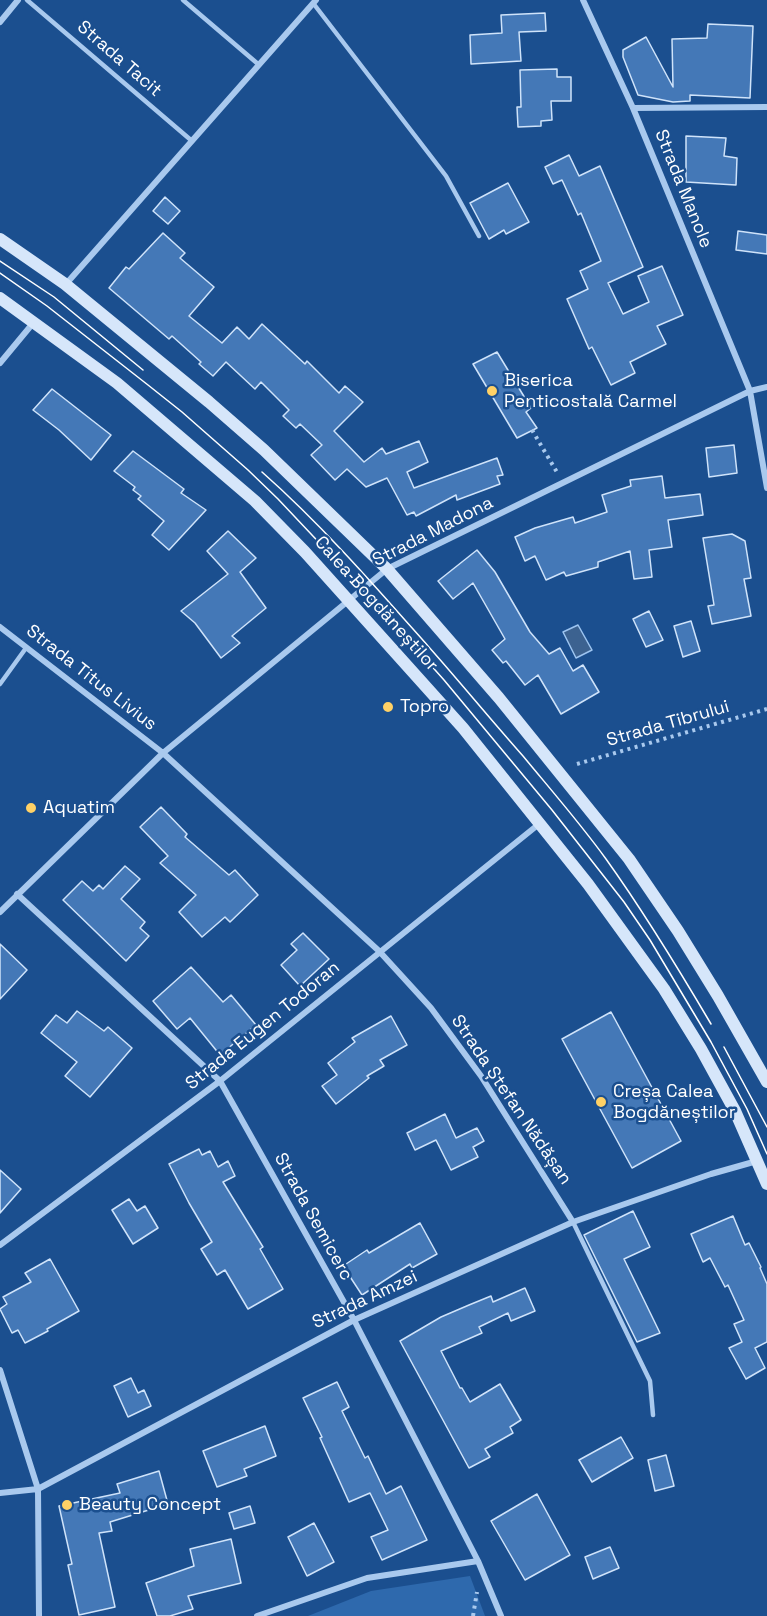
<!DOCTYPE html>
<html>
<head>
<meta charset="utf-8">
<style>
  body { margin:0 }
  canvas { display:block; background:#1b4f8f }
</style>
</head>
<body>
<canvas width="767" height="1616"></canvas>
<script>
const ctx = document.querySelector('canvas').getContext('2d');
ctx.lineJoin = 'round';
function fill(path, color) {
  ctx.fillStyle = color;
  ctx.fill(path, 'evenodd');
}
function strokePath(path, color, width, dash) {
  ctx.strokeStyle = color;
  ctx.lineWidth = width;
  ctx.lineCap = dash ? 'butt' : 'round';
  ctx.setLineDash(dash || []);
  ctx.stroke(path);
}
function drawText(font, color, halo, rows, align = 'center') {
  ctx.font = font + ' "Space Grotesk",sans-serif';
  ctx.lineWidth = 5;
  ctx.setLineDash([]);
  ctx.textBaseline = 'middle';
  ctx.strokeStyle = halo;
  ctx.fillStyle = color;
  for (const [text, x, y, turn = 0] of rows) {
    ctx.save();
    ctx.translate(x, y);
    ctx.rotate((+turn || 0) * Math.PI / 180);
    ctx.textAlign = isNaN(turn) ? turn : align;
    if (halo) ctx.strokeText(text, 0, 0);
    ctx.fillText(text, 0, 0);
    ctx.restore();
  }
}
fill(new Path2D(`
  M470,1576L485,1616H308L371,1591Z`), '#2e69ad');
const water = new Path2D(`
  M578,625L592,650L576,658L563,632Z`);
fill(water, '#3c6290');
strokePath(water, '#9cc4f0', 1.5);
const building = new Path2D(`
  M545,13L546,31L519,32L521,61L471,64L470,35L502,33L501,15Z
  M708,24L753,26L750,98L690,95V101L673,102L638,95L623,57V50L646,37L673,87L672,39L707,38Z
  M557,69V77H571V101H551L552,120L541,121V126L518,127L517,107H521L520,70Z
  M686,136L726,138L724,156L737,158L736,185L686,182Z
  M569,155L579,176L600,166L643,267L608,283L623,314L649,302L638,276L662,266L683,315L657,326L666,344L630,362L635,373L611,385L592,347L589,349L567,299L588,289L580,271L601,261L581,213L578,215L562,180L553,184L545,167Z
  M508,183L529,222L506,234L504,230L489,239L470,203Z
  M165,197L180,211L168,224L153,211Z
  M738,231L767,235V254L736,250Z
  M163,233L185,253L180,258L214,287L189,316L222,343L237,327L249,339L262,324L305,364L307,361L339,393L345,386L363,402L334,431L364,462L382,448L386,454L419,441L428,462L407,472L414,488L497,458L503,475L497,476L500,484L457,500L456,495L416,516L414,512L407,515L387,478L366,487L347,469L335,480L311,455L322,445L300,424L296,428L283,416L289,410L261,382L255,389L226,362L213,376L199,364L201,362L172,336L169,339L109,288L126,267L129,269Z
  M497,352L531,408L526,412L537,428L517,438L473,364Z
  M52,389L111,435L91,460L59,430L33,410Z
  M734,445L737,473L709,477L706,448Z
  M133,451L184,489L181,493L206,510L169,550L152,535L164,521L138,499L141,496L133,490L135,487L114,471Z
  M662,476L665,498L700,494L703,515L668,520L672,547L649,550L652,577L634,579L630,551L598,562V567L566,576L564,572L546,580L535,556L525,561L515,537L535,528L573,517L575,523L607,512L602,495L631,486L630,480Z
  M228,531L256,558L240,572L266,608L232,636L240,643L221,658L195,623L181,611L228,574L207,551Z
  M732,534L745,541L751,578L744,579L751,616L712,624L708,606L714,605L703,538Z
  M477,550L495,572L530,632L549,654L560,648L573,671L583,665L599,692L561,714L538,675L525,685L506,661L503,663L492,650L505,639L473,583L453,599L438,581Z
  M649,611L663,640L646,647L633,619Z
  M691,621L700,651L683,657L674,626Z
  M161,807L187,834L185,837L229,875L235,870L258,895L230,922L225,917L202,937L179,912L196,895L160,863L168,856L140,827Z
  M125,866L140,879L121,899L145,922L140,928L149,936L126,961L63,900L82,881L93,891L99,885L103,889Z
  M303,933L329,959L300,986L281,965L297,950L291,944Z
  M0,944L27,970L0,999Z
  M191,967L223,1002L231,995L256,1025L220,1055L190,1018L177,1029L153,1001Z
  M77,1011L104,1031L108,1027L132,1048L90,1097L65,1076L77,1062L41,1033L56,1015L67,1023Z
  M611,1012L681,1141L632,1168L562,1039Z
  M391,1016L407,1045L380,1060L384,1066L367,1076L369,1078L336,1104L322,1086L337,1075L328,1063L355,1042L352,1038Z
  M445,1114L456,1138L477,1128L484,1141L473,1147L478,1157L451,1170L436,1140L415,1150L407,1133Z
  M199,1149L202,1155L210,1151L218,1167L228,1161L235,1176L223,1182L263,1247L260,1249L283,1289L248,1309L225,1270L217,1275L201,1249L212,1242L189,1203L169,1164Z
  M0,1170L21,1189L0,1213Z
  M129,1199L137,1211L145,1206L158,1228L133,1244L112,1210Z
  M633,1211L650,1247L624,1259L660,1333L637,1342L584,1235Z
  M733,1216L745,1245L749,1243L761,1267L760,1268L767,1284V1342L755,1348L765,1368L746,1379L729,1348L742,1342L734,1324L744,1320L728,1285L725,1287L710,1258L703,1262L691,1234Z
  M420,1223L437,1254L412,1268L410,1264L362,1295L343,1266L367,1250L369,1253Z
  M50,1259L79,1311L47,1329L48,1331L25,1343L18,1330L12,1333L0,1309L7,1304L3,1297L31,1282L25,1273Z
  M525,1288L535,1311L511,1321L508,1313L479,1327L482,1333L441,1351L460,1388H462L470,1402L500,1384L521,1420L510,1427L513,1433L485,1449L490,1457L469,1468L400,1341L441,1317L469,1305L491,1296L493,1302Z
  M131,1378L138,1393L144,1390L151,1406L128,1417L114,1386Z
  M337,1382L349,1407L342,1411L365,1458L368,1456L386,1494L401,1486L427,1540L382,1560L371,1537L388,1530L370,1493L349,1502L320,1438L322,1437L303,1398Z
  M265,1426L276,1456L244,1469L247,1476L217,1487L203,1451Z
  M621,1437L633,1458L592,1482L579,1460Z
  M666,1455L674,1486L655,1491L648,1460Z
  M159,1471L168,1504L110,1522L112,1531L99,1533L115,1607L79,1615L68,1565L72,1564L59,1506L120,1493L117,1484Z
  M537,1494L570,1555L525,1580L491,1521Z
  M250,1506L255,1523L234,1529L229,1513Z
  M314,1523L334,1562L307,1576L288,1537Z
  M231,1539L241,1583L188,1596L193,1609L170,1616H157L146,1583L194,1566L190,1549Z
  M610,1547L619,1568L593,1579L585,1557Z`);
fill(building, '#4478b7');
strokePath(building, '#cfe3fa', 1.5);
strokePath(new Path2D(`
  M532,430L558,474
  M577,764L767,709
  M473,1616L477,1592`), '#a9c9ee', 4, [3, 4.5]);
strokePath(new Path2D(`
  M27,0L192,141
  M183,0L258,64
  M313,3L446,176L479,236
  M0,684L26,648
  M573,1222L650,1381L653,1415`), '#a9c9ee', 4.5);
strokePath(new Path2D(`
  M583,0L633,108L750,391L767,488
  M0,22L18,0
  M633,108L767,107
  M66,284L316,0
  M0,363L34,322
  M0,627L163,753L379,951L431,1008L481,1076L573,1222
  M17,894L220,1081L354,1320L478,1561L501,1616
  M0,912L163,753L387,569L750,391L767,387
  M0,1245L220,1081L539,824
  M0,1370L38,1489L39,1616
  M0,1493L38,1489L354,1320L573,1222L711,1174L757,1161
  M257,1616L367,1578L478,1561`), '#a9c9ee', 6);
strokePath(new Path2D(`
  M0,239L65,284L209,402L264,450L387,569L499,698L629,859L678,931L718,996L767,1082
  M0,298L117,383L255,501L305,552L463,728L588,884L664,989L701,1049L735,1111L767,1184`), '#d6e6fa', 12);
strokePath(new Path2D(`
  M0,261L54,297L143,370
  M0,273L47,306L148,385L182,412L248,470L278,499L362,588L444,680L552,810L624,902L650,940L711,1042L747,1109L767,1154
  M262,472C322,525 375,586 428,646C460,682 491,720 523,756C551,790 580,823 606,859C644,912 678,968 711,1024
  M724,1047L767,1127`), '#fff', 1.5);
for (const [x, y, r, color] of [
  [492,391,6,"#ffd166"],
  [388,707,6,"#ffd166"],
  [31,808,6,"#ffd166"],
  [601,1102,6,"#ffd166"],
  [67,1505,6,"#ffd166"]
]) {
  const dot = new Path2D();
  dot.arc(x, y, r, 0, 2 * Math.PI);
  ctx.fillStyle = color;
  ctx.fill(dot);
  strokePath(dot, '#1b4f8f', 2);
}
drawText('18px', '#fff', '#1b4f8f', [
  ["Strada Tacit",119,59,41],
  ["Strada Manole",683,189,68],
  ["Strada Madona",433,532,-27],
  ["Calea Bogdăneștilor",376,604,48],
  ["Strada Titus Livius",91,678,38],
  ["Strada Tibrului",668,724,-16],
  ["Strada Eugen Todoran",263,1026,-39],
  ["Strada Ștefan Nădășan",511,1100,56],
  ["Strada Semicerc",313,1217,61],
  ["Strada Amzei",365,1300,-25]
]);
drawText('18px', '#fff', '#1b4f8f', [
  ["Biserica",504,381],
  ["Penticostală Carmel",504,402],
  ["Topro",400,707],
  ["Aquatim",43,808],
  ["Creșa Calea",613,1092],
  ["Bogdăneștilor",613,1113],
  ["Beauty Concept",79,1505]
], 'left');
</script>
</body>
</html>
